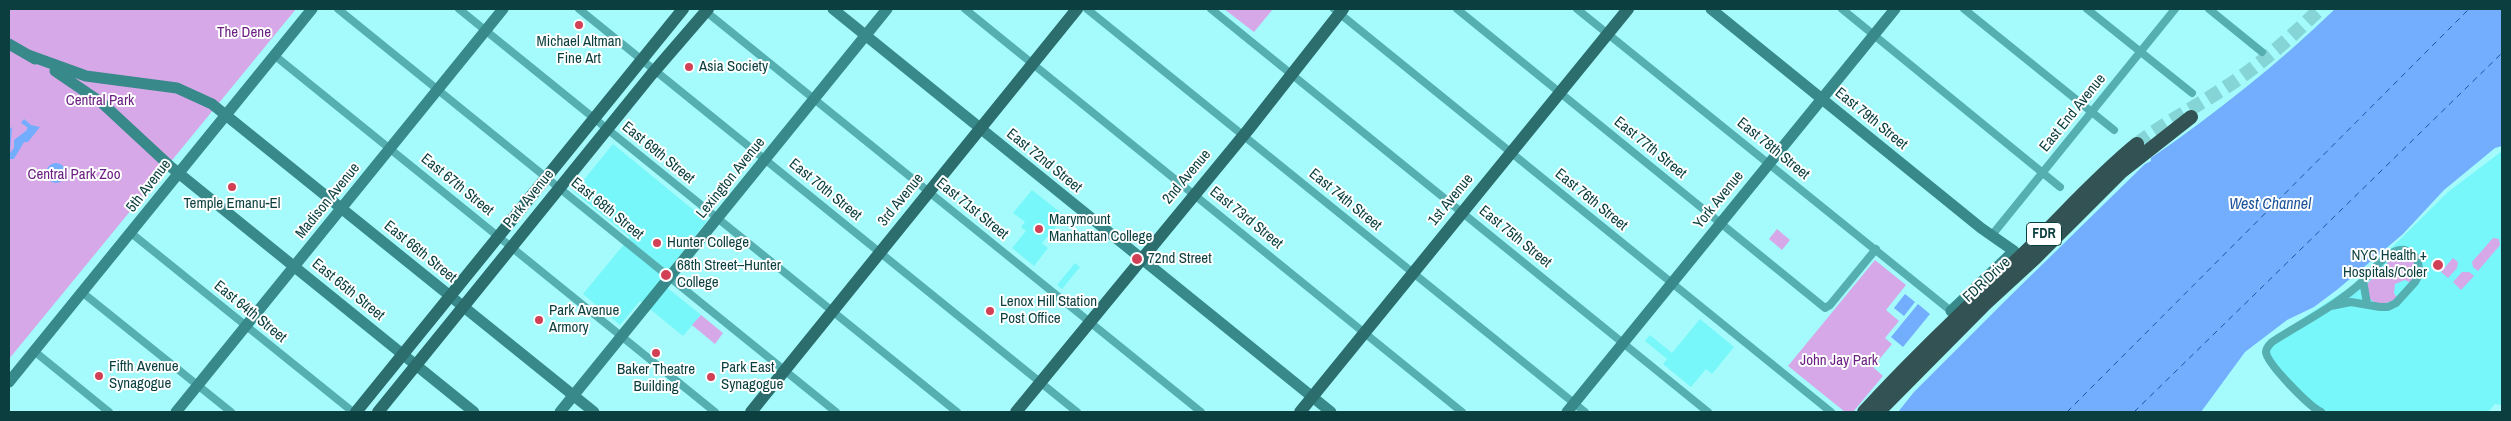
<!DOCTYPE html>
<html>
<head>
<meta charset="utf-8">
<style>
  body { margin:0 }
  #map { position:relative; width:2511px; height:421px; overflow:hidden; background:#a5fbfc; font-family:"Archivo Narrow",sans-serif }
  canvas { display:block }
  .frame { position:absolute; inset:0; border:10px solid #0a3e3f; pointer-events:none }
</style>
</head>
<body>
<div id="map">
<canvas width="2511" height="421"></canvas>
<div class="frame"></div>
</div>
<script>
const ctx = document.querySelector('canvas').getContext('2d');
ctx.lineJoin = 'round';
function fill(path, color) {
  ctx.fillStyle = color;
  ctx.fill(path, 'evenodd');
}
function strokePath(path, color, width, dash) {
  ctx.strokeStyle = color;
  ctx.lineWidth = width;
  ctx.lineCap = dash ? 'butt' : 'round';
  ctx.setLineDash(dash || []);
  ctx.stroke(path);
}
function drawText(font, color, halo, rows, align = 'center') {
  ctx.font = font + ' "Archivo Narrow",sans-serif';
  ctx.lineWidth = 4;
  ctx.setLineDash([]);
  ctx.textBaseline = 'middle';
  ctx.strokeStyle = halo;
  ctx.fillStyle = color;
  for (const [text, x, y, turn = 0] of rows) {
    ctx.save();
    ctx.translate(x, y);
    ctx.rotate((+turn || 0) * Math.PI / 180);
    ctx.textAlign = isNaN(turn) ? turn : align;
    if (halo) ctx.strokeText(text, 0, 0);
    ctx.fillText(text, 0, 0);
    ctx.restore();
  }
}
fill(new Path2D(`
  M613,144L707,221L659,281L701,315L683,336L640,301L620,325L583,294L630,237L574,192Z
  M2502,151V405L2495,404L2488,412H2315L2266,362L2262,354L2265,343L2355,284L2448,192Z
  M1032,190L1065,216L1042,243L1048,248L1034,266L1012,248L1026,231L1021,227L1025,222L1013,213Z
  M1075,263L1080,267L1062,289L1057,285Z
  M1700,319L1734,347L1712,374L1706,369L1691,387L1663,364L1667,359L1645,341L1650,335L1672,353Z`), '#77f7f9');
fill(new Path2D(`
  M9,9H296L9,359Z
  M1224,9H1273L1254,32Z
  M1777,229L1790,240L1782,250L1769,239Z
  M2493,238L2499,239L2500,245L2478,271L2473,267L2472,262Z
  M2404,253L2414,259L2416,275L2411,283L2405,280L2395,284L2394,293L2397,298C2386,305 2375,307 2367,295V284L2393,257Z
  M2453,258L2458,262L2457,268L2448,278L2441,272Z
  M1875,260L1906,285L1886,310L1899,321L1885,338L1892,344L1873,367L1883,376L1853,412H1845L1788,366Z
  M2462,272H2469L2474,276L2461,290L2453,282Z
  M701,315L723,333L715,344L692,325Z`), '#d7a8e8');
fill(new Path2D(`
  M2335,9H2502V146L2495,148L2444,190L2403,234L2338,289L2314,307L2287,320L2245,352L2201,412H1898L1914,392L2009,297L2145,164L2151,161V158C2216,113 2278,64 2335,9Z
  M24,119L31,125L40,127L28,142H24L14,159H9V129L12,127L10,153L14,148V140L27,130V127L21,123Z
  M46 173a10 10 0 1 1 20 0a10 10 0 1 1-20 0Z
  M1905,294L1915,302L1904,316L1894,308Z
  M1918,304L1930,314L1903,347L1891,337Z`), '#73adfd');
strokePath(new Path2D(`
  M2067,412L2469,9
  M2134,412L2502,53`), '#1c539a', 1, [6, 5]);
strokePath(new Path2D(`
  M2137,144C2169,120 2205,102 2238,79C2268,58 2294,34 2320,9`), '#86d5d6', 14, [14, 7]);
strokePath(new Path2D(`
  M338,9L836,412
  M459,9L957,412
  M579,9L1077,412
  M965,9L1462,412
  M1087,9L1585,412
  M1211,9L1708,412
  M1334,9L1831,412
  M1457,9L1825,308L1830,305L1876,249
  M1577,9L1951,311
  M1842,9L2060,187
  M1964,9L2114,130
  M2087,9L2192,93
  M2209,9L2262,52
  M704,10L1201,412
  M274,55L715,412
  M131,233L353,412
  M1992,235L2175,9
  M2363,281L2367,303
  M83,293L231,412
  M34,351L109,412
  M2321,412C2310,407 2267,364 2266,352C2266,348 2269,345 2272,342C2303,322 2336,306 2363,281C2373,271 2389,247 2405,250L2417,258L2420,273L2415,282L2396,303L2388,307H2380L2351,302L2331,306`), '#55afb1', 8);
strokePath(new Path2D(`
  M833,9L1331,412
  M1711,9L1981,228L2014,251L1951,311
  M9,44L35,59
  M28,55L86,76L177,88L212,104L594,412
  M55,71L102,103L171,167L474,412
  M9,382L312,9
  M176,412L503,9
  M560,412L887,9
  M1567,412L1895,9`), '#37898a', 11);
strokePath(new Path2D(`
  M356,412L683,9
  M378,412L651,75L708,9
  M751,412L1077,9
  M1016,412L1248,130L1343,9
  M1300,412L1628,9`), '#2c6d6e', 12);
strokePath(new Path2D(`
  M1864,412C1913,358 1967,308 2020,257C2059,220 2095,178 2137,144
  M1878,412L1986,303L2035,258L2121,172L2191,117`), '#325253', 14);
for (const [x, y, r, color] of [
  [579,25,5,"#d14055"],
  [689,67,5,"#d14055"],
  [232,187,5,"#d14055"],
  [1039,229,5,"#d14055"],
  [657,243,5,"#d14055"],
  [1137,259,6,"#d14055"],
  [2438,265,6,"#d14055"],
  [666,275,6,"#d14055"],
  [990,311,5,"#d14055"],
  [539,320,5,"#d14055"],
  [656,353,5,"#d14055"],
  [99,376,5,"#d14055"],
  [711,377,5,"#d14055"]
]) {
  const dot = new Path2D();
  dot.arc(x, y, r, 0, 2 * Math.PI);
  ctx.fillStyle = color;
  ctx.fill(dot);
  strokePath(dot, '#fff', 2);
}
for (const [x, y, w] of [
  [2044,234,35]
]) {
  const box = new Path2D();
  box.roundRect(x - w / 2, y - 11.5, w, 23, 4);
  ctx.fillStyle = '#fff';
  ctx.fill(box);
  strokePath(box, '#0a3e3f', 1);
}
drawText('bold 14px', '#0a3e3f', null, [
  ["FDR",2044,234]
]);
drawText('15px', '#6a2081', '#fff', [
  ["The Dene",244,33],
  ["Central Park",100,101],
  ["Central Park Zoo",74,175],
  ["John Jay Park",1839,361]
]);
drawText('15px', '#0a3e3f', '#fff', [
  ["Michael Altman",579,42,"center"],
  ["Fine Art",579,59,"center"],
  ["Asia Society",699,67],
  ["Temple Emanu-El",232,204,"center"],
  ["Marymount",1049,220],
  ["Manhattan College",1049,237],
  ["Hunter College",667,243],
  ["NYC Health +",2427,256,"right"],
  ["Hospitals/Coler",2427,273,"right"],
  ["72nd Street",1148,259],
  ["68th Street–Hunter",677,266],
  ["College",677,283],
  ["Lenox Hill Station",1000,302],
  ["Post Office",1000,319],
  ["Park Avenue",549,311],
  ["Armory",549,328],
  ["Fifth Avenue",109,367],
  ["Synagogue",109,384],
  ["Park East",721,368],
  ["Synagogue",721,385],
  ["Baker Theatre",656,370,"center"],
  ["Building",656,387,"center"]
], 'left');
drawText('15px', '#0a3e3f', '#fff', [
  ["East End Avenue",2073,113,-51],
  ["East 79th Street",1871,119,39],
  ["East 77th Street",1650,148,39],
  ["East 78th Street",1773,149,39],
  ["East 69th Street",658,153,39],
  ["East 72nd Street",1044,161,39],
  ["2nd Avenue",1187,177,-50],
  ["Lexington Avenue",731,178,-51],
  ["East 67th Street",457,185,39],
  ["5th Avenue",149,186,-52],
  ["East 70th Street",825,190,39],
  ["Park Avenue",529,199,-51],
  ["3rd Avenue",901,200,-51],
  ["East 74th Street",1345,200,39],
  ["1st Avenue",1451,200,-51],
  ["East 76th Street",1591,200,39],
  ["York Avenue",1719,200,-51],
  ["Madison Avenue",328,201,-51],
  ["East 68th Street",607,209,39],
  ["East 71st Street",972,209,39],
  ["East 73rd Street",1246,218,39],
  ["East 75th Street",1515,237,39],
  ["East 66th Street",420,252,39],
  ["FDR Drive",1987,280,-43],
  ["East 65th Street",348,290,39],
  ["East 64th Street",250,312,39]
]);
drawText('italic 16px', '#1c539a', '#fff', [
  ["West Channel",2270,205]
]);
</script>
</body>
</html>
